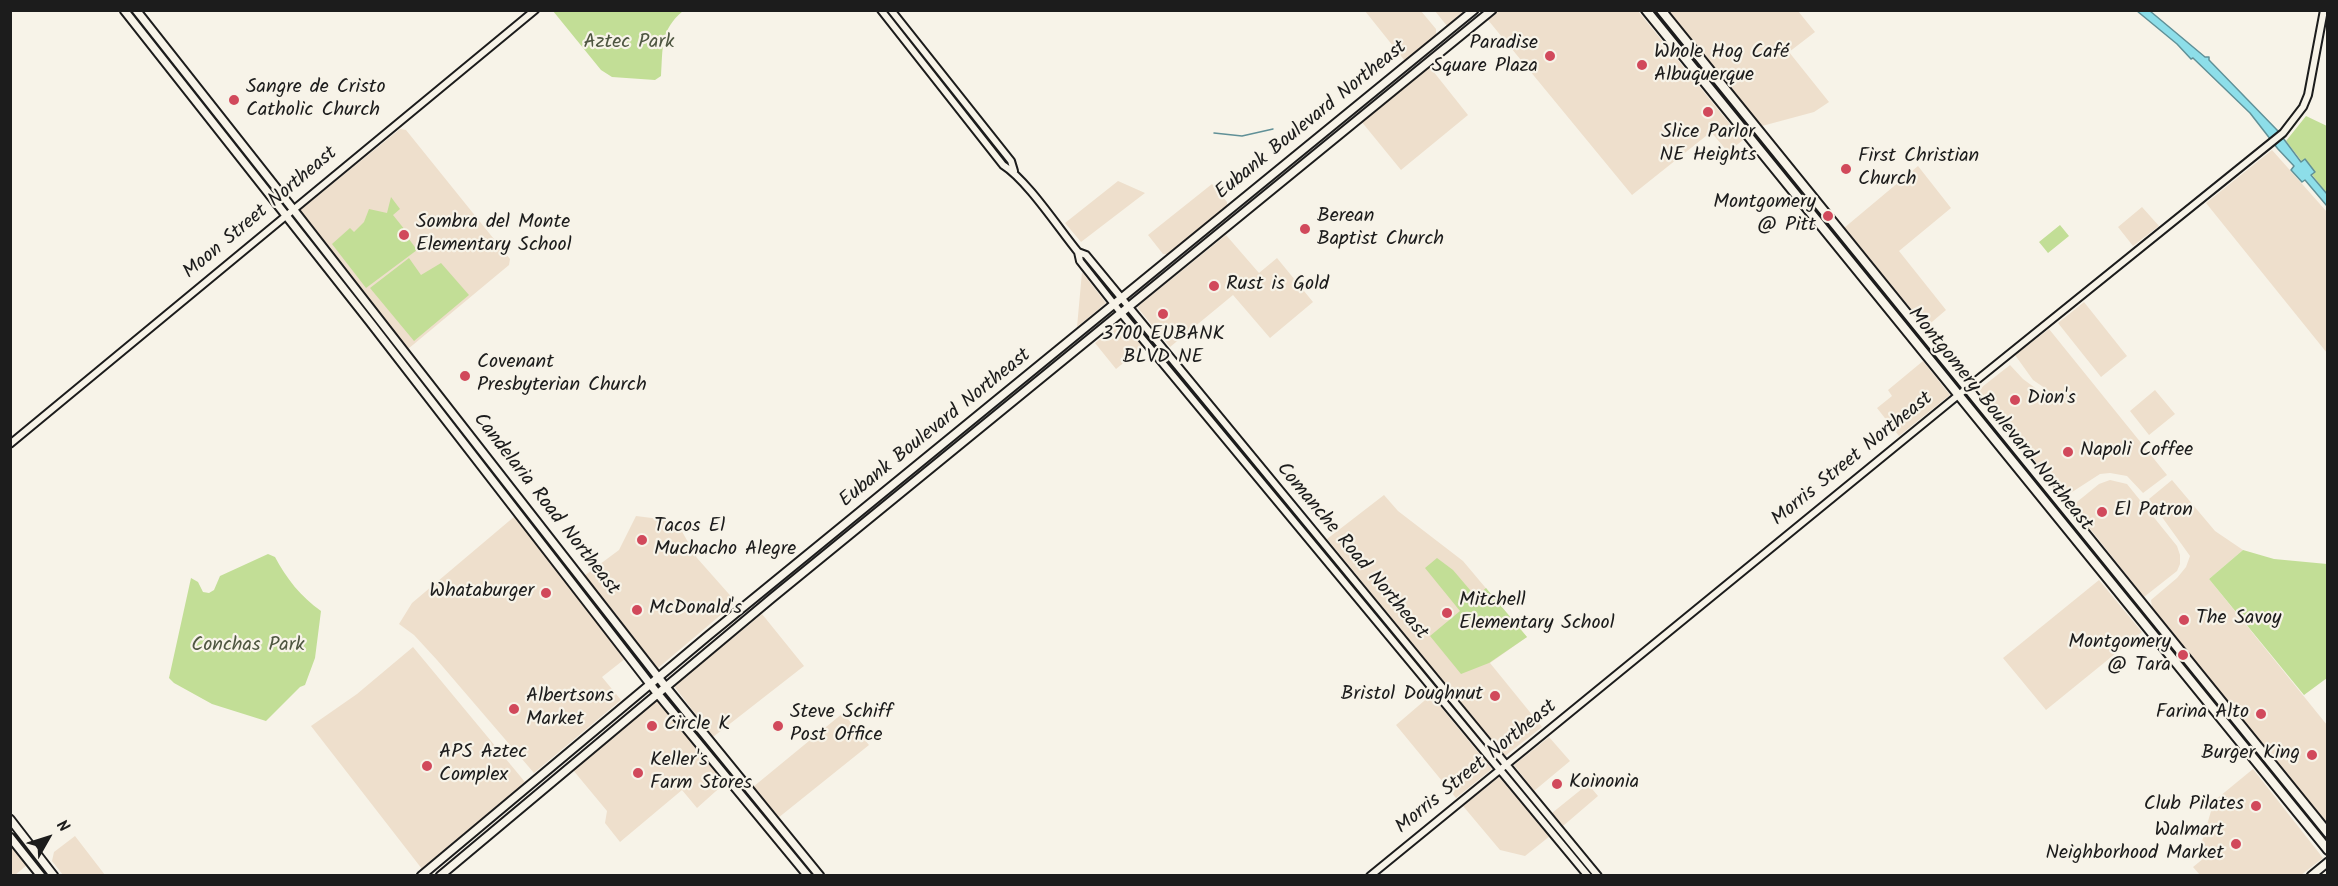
<!DOCTYPE html>
<html>
<head>
<meta charset="utf-8">
<style>
  body { margin:0 }
  #map { position:relative; width:2338px; height:886px; overflow:hidden; background:#f7f3e8; font-family:Kalam,sans-serif }
  canvas { display:block }
  .frame { position:absolute; inset:0; border:12px solid #1c1c1c; pointer-events:none }
  .north { position:absolute; left:18px; top:808px; width:60px; height:60px; -webkit-text-stroke:4px #f7f3e8; paint-order:stroke; rotate:51deg; font-size:16px; font-weight:700; line-height:24px; text-align:center; color:#1c1c1c }
  .north::after { content:''; display:block; margin:auto; width:21px; height:27px; background:#1c1c1c; clip-path:polygon(50% 0,100% 100%,50% 72%,0 100%) }
</style>
</head>
<body>
<div id="map">
<canvas width="2338" height="886"></canvas>
<div class="frame"></div>
<div class="north">N</div>
</div>
<script>
const ctx = document.querySelector('canvas').getContext('2d');
ctx.lineJoin = 'round';
function fill(path, color) {
  ctx.fillStyle = color;
  ctx.fill(path, 'evenodd');
}
function strokePath(path, color, width, dash) {
  ctx.strokeStyle = color;
  ctx.lineWidth = width;
  ctx.lineCap = dash ? 'butt' : 'round';
  ctx.setLineDash(dash || []);
  ctx.stroke(path);
}
function drawText(font, color, halo, rows, align = 'center') {
  ctx.font = font + ' Kalam,sans-serif';
  ctx.lineWidth = 4.5;
  ctx.setLineDash([]);
  ctx.textBaseline = 'middle';
  ctx.strokeStyle = halo;
  ctx.fillStyle = color;
  for (const [text, x, y, turn = 0] of rows) {
    ctx.save();
    ctx.translate(x, y);
    ctx.rotate((+turn || 0) * Math.PI / 180);
    ctx.textAlign = isNaN(turn) ? turn : align;
    if (halo) ctx.strokeText(text, 0, 0);
    ctx.fillText(text, 0, 0);
    ctx.restore();
  }
}
fill(new Path2D(`
  M1365,11H1421L1436,29V35L1405,61Z
  M1435,11H1466L1447,26Z
  M1499,11H1638L1743,140L1728,152L1711,132L1632,195L1488,20Z
  M1667,11H1798L1815,32L1789,52L1829,102L1814,112L1762,126L1734,95Z
  M1429,66L1468,115L1401,170L1361,121Z
  M400,129L406,130L510,259L509,265L408,349L299,211Z
  M2272,150L2327,212V353L2206,203Z
  M1918,166L1951,208L1899,251L1946,310L1926,327L1844,228Z
  M1118,181L1145,193L1081,242L1065,223Z
  M1212,184L1227,202V207L1169,254H1163L1148,235Z
  M2142,207L2159,226L2133,246L2118,227Z
  M1226,235L1259,273L1277,258L1313,302L1270,338L1233,295L1170,347L1137,307Z
  M1082,272L1106,303L1077,327Z
  M2084,302L2127,356L2101,377L2058,323Z
  M1121,322L1143,347L1116,369L1095,343Z
  M2049,329L2167,475L2143,493L2127,476L2110,473L2100,474L2069,494H2061L1980,391L1982,387L2010,365L2023,379L2050,399L2055,395L2033,380L2015,355Z
  M1923,361L1950,395L1899,436L1877,408L1892,396L1888,390Z
  M2155,390L2175,414L2149,435L2130,411Z
  M2110,480L2127,484L2177,546L2180,555V564L2177,571L2144,597L2072,506L2099,484Z
  M2172,480L2215,531L2243,550L2209,579L2327,725V824L2152,607L2151,600L2177,578L2186,567L2190,556L2149,499Z
  M1384,495L1398,511L1463,561L1527,637L1490,663L1542,727L1505,756L1327,539Z
  M515,516L626,658L602,677L621,700L534,773L437,660L414,635L399,624L412,603Z
  M636,516L676,521L697,558L736,602L658,668L584,576L619,550Z
  M2099,580L2142,632L2046,710L2003,658Z
  M762,614L804,666L713,737L674,686Z
  M413,647L525,782L422,869L311,726L357,694Z
  M1431,695L1492,769L1456,798L1396,725Z
  M658,698L725,783L697,808L682,790L620,842L605,823L607,811L573,770Z
  M843,713L869,745L778,818L753,787Z
  M1549,737L1570,761L1534,791L1514,765Z
  M2253,769L2323,858L2301,875H2200L2193,867L2209,854L2201,845L2214,801Z
  M1499,777L1550,836L1525,856L1500,850L1463,806Z
  M1588,784L1598,796L1563,826L1552,813Z
  M75,836L105,875H63L52,861L54,852Z
  M11,843L27,865L15,875H11Z`), '#eedfcc');
fill(new Path2D(`
  M553,11H683C660,30 663,48 661,76L655,80L612,77L601,70Z
  M2306,116L2327,126V194L2286,141Z
  M391,197L400,209L393,215L405,230L403,236L406,235L417,250L366,288L332,244L350,228L354,232L364,222L369,209L387,213Z
  M2060,225L2069,236L2048,253L2039,242Z
  M409,258L421,275L441,263L469,295L414,341L370,288Z
  M2243,550L2274,559L2327,564V678L2304,695L2209,579Z
  M268,554L275,557C286,578 301,597 321,611L315,658L305,685L300,687L266,721L212,704L174,683L169,678L191,578L198,582L203,592L209,593L214,590L220,576Z
  M1437,558L1453,570L1476,597L1486,588L1527,637L1489,663L1461,674L1430,636L1460,611L1425,568Z`), '#c2de96');
const water = new Path2D(`
  M2137,11H2150L2205,57H2209V60L2277,130L2301,162L2305,159L2315,172L2311,175L2327,194V206L2305,180L2302,182L2291,170L2294,166L2278,149L2250,113L2193,58L2191,59L2177,44Z`);
fill(water, '#8ddee9');
strokePath(water, '#609097', 1.5);
strokePath(new Path2D(`
  M1214,133L1242,136L1273,129`), '#609097', 1.5);
const tertiary = new Path2D(`
  M881,10L1003,165C1027,180 1059,229 1078,252L1080,261L1121,313L1588,876
  M891,10L1011,161L1014,171
  M1078,252L1086,255L1598,876
  M10,444L535,10
  M1370,876L1967,388L2283,133L2303,107L2308,95L2324,10`);
const secondary = new Path2D(`
  M124,10L370,322L657,693L808,876
  M136,10L293,209L665,686L820,876
  M10,819L54,876
  M10,837L41,876
  M421,876L709,635L1474,10
  M440,876L772,598L1492,10
  M2311,876L2328,862`);
const primary = new Path2D(`
  M1646,10L2328,850
  M1661,10L2328,833`);
strokePath(tertiary, '#1c1c1c', 10);
strokePath(secondary, '#1c1c1c', 11);
strokePath(primary, '#1c1c1c', 12);
strokePath(tertiary, '#f7f3e8', 6);
strokePath(secondary, '#f7f3e8', 7);
strokePath(primary, '#f7f3e8', 8);
for (const [x, y, r, color] of [
  [1550,56,6,"#d1495b"],
  [1642,65,6,"#d1495b"],
  [234,100,6,"#d1495b"],
  [1708,112,6,"#d1495b"],
  [1846,169,6,"#d1495b"],
  [1828,216,6,"#d1495b"],
  [1305,229,6,"#d1495b"],
  [404,235,6,"#d1495b"],
  [1214,286,6,"#d1495b"],
  [1163,314,6,"#d1495b"],
  [465,376,6,"#d1495b"],
  [2015,400,6,"#d1495b"],
  [2068,452,6,"#d1495b"],
  [2102,512,6,"#d1495b"],
  [642,540,6,"#d1495b"],
  [546,593,6,"#d1495b"],
  [637,610,6,"#d1495b"],
  [1447,613,6,"#d1495b"],
  [2184,620,6,"#d1495b"],
  [2183,655,6,"#d1495b"],
  [1495,696,6,"#d1495b"],
  [514,709,6,"#d1495b"],
  [2261,714,6,"#d1495b"],
  [652,726,6,"#d1495b"],
  [778,726,6,"#d1495b"],
  [2312,755,6,"#d1495b"],
  [427,766,6,"#d1495b"],
  [638,773,6,"#d1495b"],
  [1557,784,6,"#d1495b"],
  [2256,806,6,"#d1495b"],
  [2236,844,6,"#d1495b"]
]) {
  const dot = new Path2D();
  dot.arc(x, y, r, 0, 2 * Math.PI);
  ctx.fillStyle = color;
  ctx.fill(dot);
  strokePath(dot, '#f7f3e8', 2);
}
drawText('20px', '#4e5641', '#f7f3e8', [
  ["Aztec Park",629,44],
  ["Conchas Park",248,647]
]);
drawText('20px', '#1c1c1c', '#f7f3e8', [
  ["Paradise",1538,45,"right"],
  ["Square Plaza",1538,68,"right"],
  ["Whole Hog Café",1654,54],
  ["Albuquerque",1654,77],
  ["Sangre de Cristo",246,89],
  ["Catholic Church",246,112],
  ["Slice Parlor",1708,134,"center"],
  ["NE Heights",1708,157,"center"],
  ["First Christian",1858,158],
  ["Church",1858,181],
  ["Montgomery",1816,204,"right"],
  ["@ Pitt",1816,227,"right"],
  ["Berean",1317,218],
  ["Baptist Church",1317,241],
  ["Sombra del Monte",416,224],
  ["Elementary School",416,247],
  ["Rust is Gold",1226,286],
  ["3700 EUBANK",1163,336,"center"],
  ["BLVD NE",1163,359,"center"],
  ["Covenant",477,364],
  ["Presbyterian Church",477,387],
  ["Dion's",2027,400],
  ["Napoli Coffee",2080,452],
  ["El Patron",2114,512],
  ["Tacos El",654,528],
  ["Muchacho Alegre",654,551],
  ["Whataburger",534,593,"right"],
  ["Mitchell",1459,602],
  ["Elementary School",1459,625],
  ["McDonald's",649,610],
  ["The Savoy",2196,620],
  ["Montgomery",2171,644,"right"],
  ["@ Tara",2171,667,"right"],
  ["Bristol Doughnut",1483,696,"right"],
  ["Albertsons",526,698],
  ["Market",526,721],
  ["Steve Schiff",790,714],
  ["Post Office",790,737],
  ["Farina Alto",2249,714,"right"],
  ["Circle K",664,726],
  ["APS Aztec",439,754],
  ["Complex",439,777],
  ["Burger King",2300,755,"right"],
  ["Keller's",650,762],
  ["Farm Stores",650,785],
  ["Koinonia",1569,784],
  ["Club Pilates",2244,806,"right"],
  ["Walmart",2224,832,"right"],
  ["Neighborhood Market",2224,855,"right"]
], 'left');
drawText('20px', '#1c1c1c', '#f7f3e8', [
  ["Eubank Boulevard Northeast",1312,121,-39],
  ["Moon Street Northeast",261,214,-40],
  ["Montgomery Boulevard Northeast",1999,420,51],
  ["Eubank Boulevard Northeast",936,429,-39],
  ["Morris Street Northeast",1853,460,-39],
  ["Candelaria Road Northeast",545,505,52],
  ["Comanche Road Northeast",1351,552,50],
  ["Morris Street Northeast",1477,768,-39]
]);
</script>
</body>
</html>
